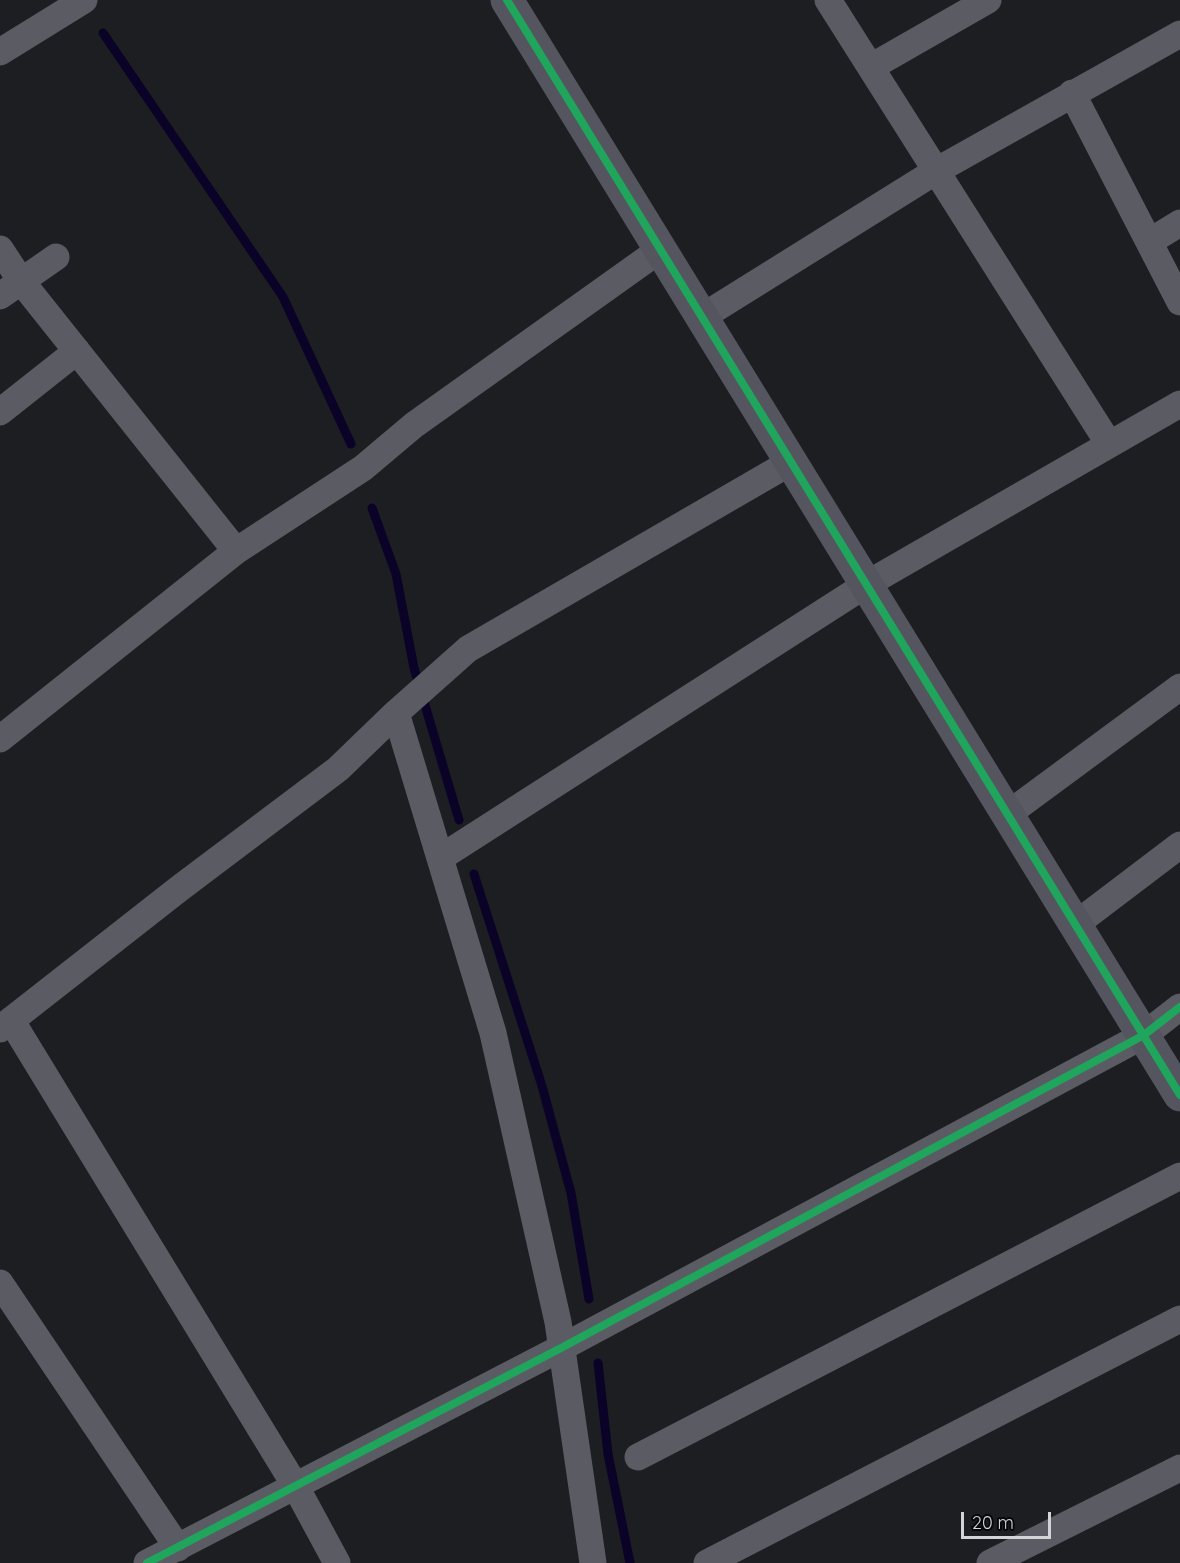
<!DOCTYPE html>
<html>
<head>
<meta charset="utf-8">
<style>
  body { margin:0 }
  #map { position:relative; width:1180px; height:1563px; overflow:hidden; background:#1d1e22; font-family:Quicksand,sans-serif }
  canvas { display:block }
  .scale { position:absolute; left:961px; top:1512px; width:90px; height:27px; box-sizing:border-box; border:3px solid #d3d3d8; border-top:0; padding-left:8px; font-size:18px; line-height:21px; white-space:nowrap; color:#d3d3d8; -webkit-text-stroke:4px #07070a; paint-order:stroke }
</style>
</head>
<body>
<div id="map">
<canvas width="1180" height="1563"></canvas>
<div class="scale">20 m</div>
</div>
<script>
const ctx = document.querySelector('canvas').getContext('2d');
ctx.lineJoin = 'round';
function strokePath(path, color, width, dash) {
  ctx.strokeStyle = color;
  ctx.lineWidth = width;
  ctx.lineCap = dash ? 'butt' : 'round';
  ctx.setLineDash(dash || []);
  ctx.stroke(path);
}
strokePath(new Path2D(`
  M103,33L283,297L351,444
  M372,508L396,574L414,668L459,820
  M474,874L542,1086L571,1193L589,1299
  M598,1363L608,1454L630,1563`), '#0a0327', 9);
strokePath(new Path2D(`
  M828,0L1109,444
  M0,52L84,0
  M871,67L988,0
  M1072,93L1180,302
  M1149,242L1180,223
  M0,249L21,281L236,551
  M0,296L56,257
  M702,317L936,171L1180,34
  M0,412L77,351
  M396,713L493,1033L558,1322L593,1563
  M0,739L236,551L363,468L414,425L661,249
  M1008,814L1180,687
  M440,858L867,584L1180,404
  M1076,924L1180,845
  M11,1020L296,1487L337,1563
  M0,1029L180,888L338,769L396,713L468,649L791,462
  M0,1283L178,1548
  M638,1457L1180,1176
  M147,1563L561,1348L1144,1035L1180,1007
  M707,1563L1180,1319
  M990,1563L1180,1468`), '#5b5b64', 27);
strokePath(new Path2D(`
  M507,0L1180,1095`), '#54555e', 33);
strokePath(new Path2D(`
  M507,0L1180,1095
  M147,1563L561,1348L1144,1035L1180,1007`), '#20a55d', 8);
</script>
</body>
</html>
